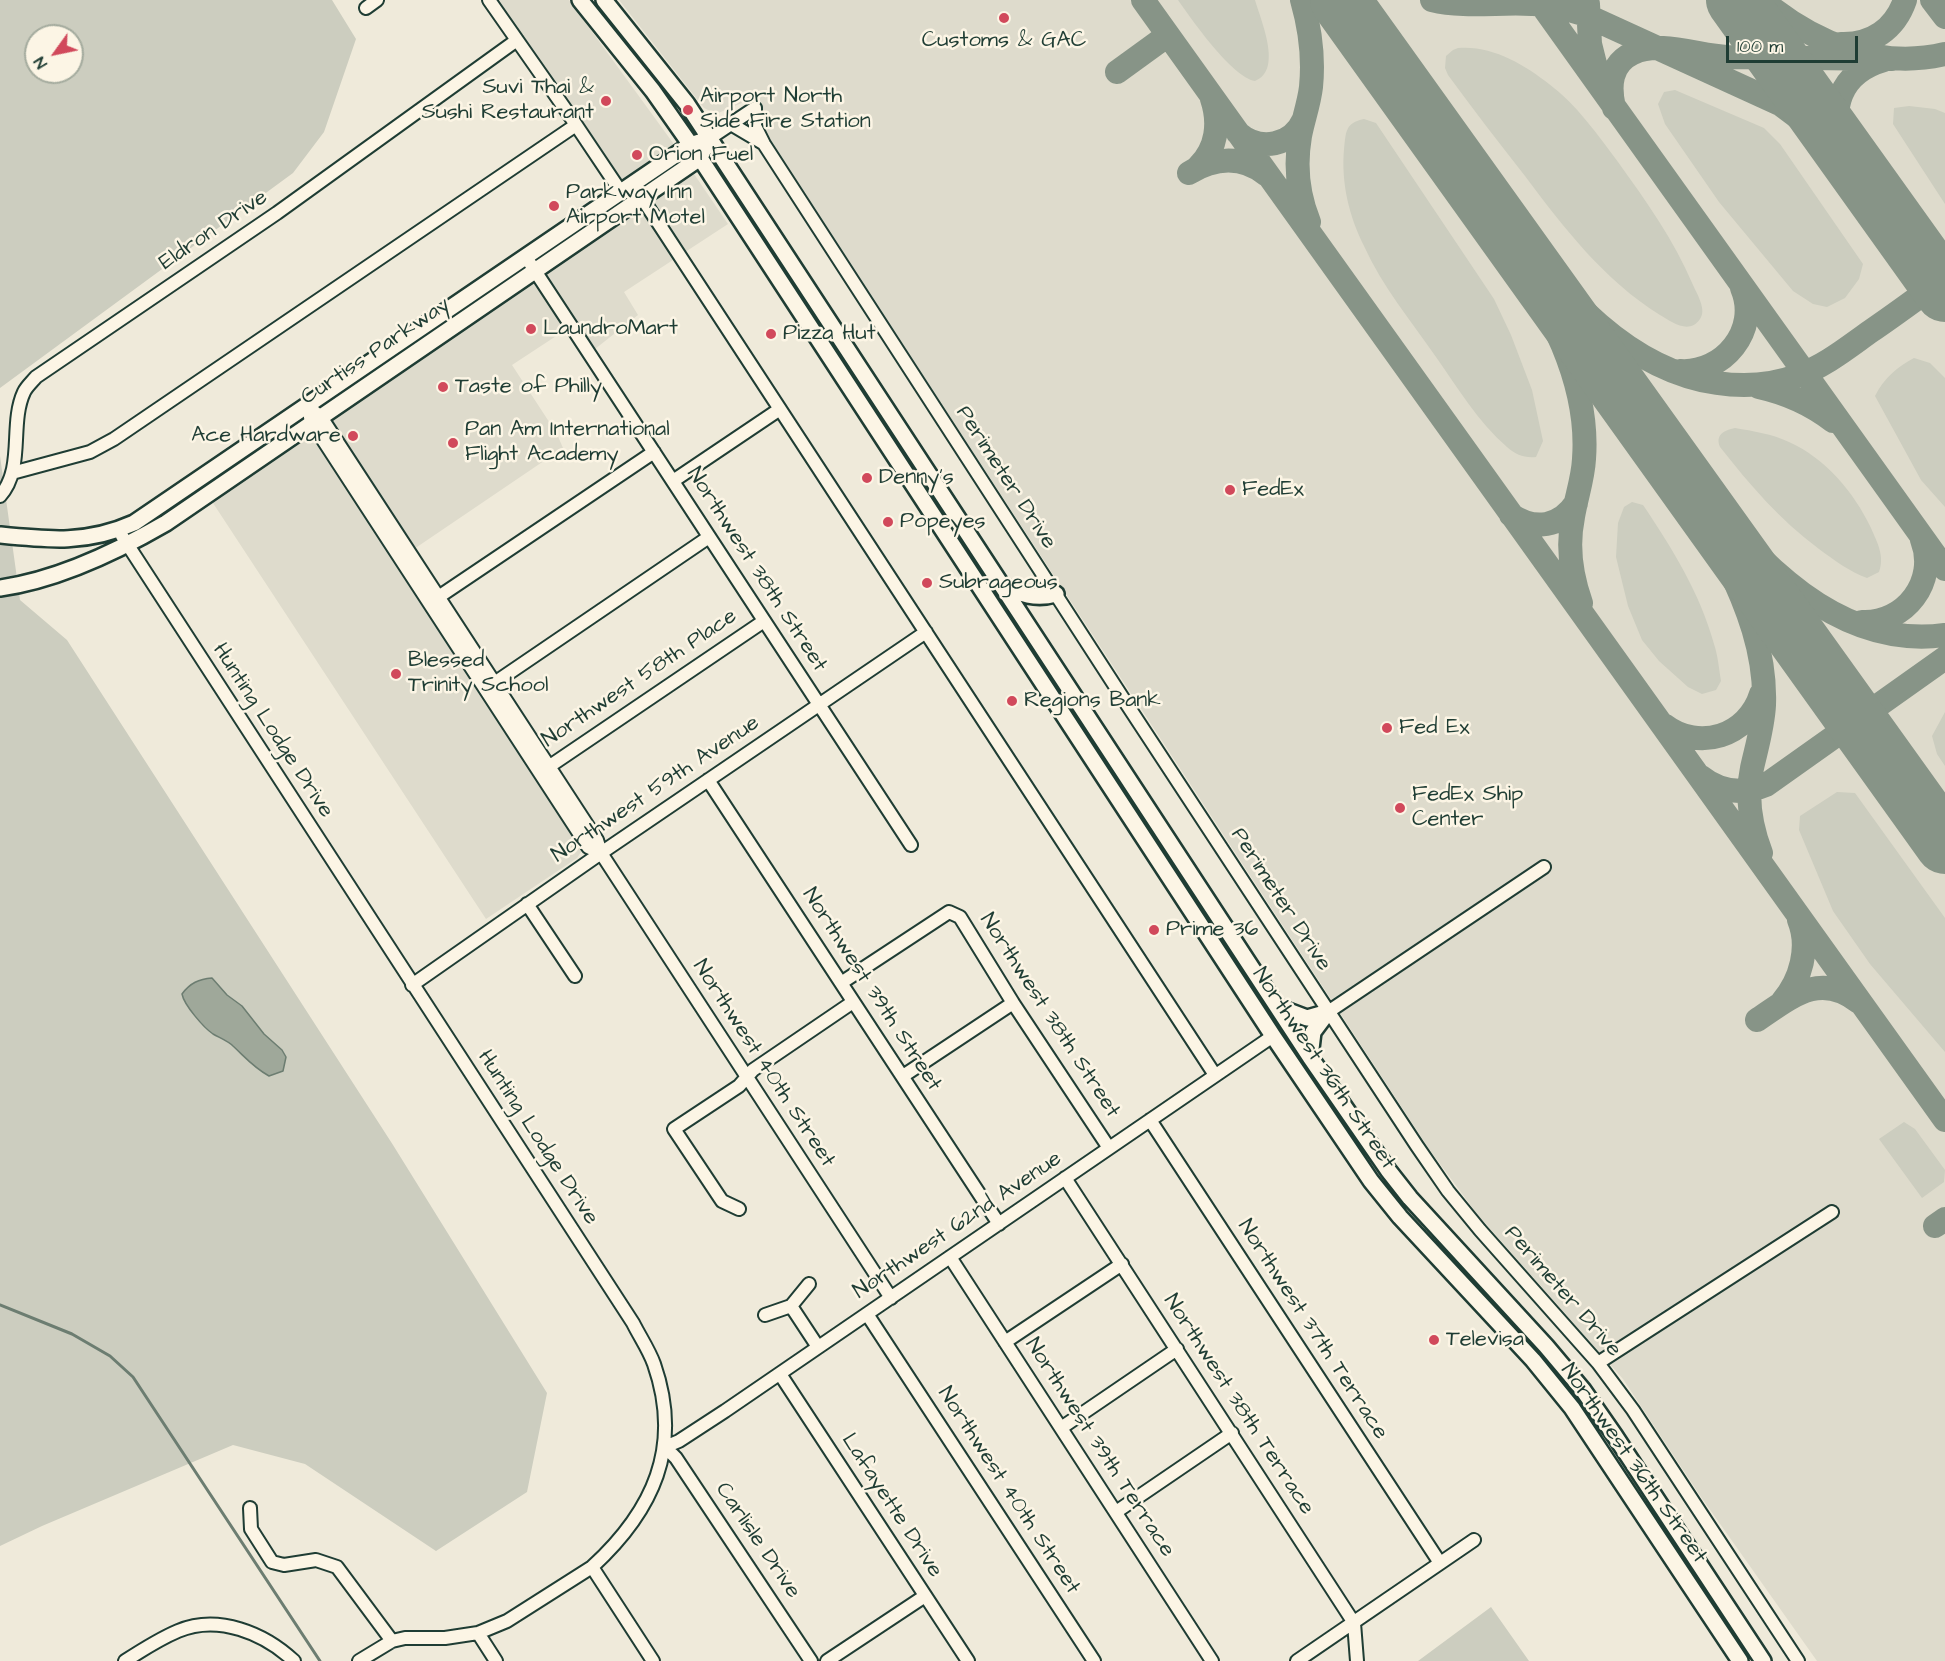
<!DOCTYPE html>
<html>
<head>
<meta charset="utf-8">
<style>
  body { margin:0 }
  #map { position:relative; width:1945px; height:1661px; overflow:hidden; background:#efeada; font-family:"Architects Daughter",sans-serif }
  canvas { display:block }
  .north { position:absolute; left:24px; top:24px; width:60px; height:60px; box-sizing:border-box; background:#fcf5e5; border:2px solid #a4ab9e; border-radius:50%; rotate:237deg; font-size:16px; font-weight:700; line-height:24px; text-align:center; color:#1f3d34 }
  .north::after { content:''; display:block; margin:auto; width:21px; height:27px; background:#d1495b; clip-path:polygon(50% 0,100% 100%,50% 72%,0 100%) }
  .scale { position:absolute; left:1726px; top:36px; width:132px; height:27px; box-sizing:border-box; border:3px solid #1f3d34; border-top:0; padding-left:8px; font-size:18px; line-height:21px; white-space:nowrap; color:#1f3d34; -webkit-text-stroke:4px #fcf5e5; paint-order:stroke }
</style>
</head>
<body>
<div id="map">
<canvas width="1945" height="1661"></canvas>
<div class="north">N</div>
<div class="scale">100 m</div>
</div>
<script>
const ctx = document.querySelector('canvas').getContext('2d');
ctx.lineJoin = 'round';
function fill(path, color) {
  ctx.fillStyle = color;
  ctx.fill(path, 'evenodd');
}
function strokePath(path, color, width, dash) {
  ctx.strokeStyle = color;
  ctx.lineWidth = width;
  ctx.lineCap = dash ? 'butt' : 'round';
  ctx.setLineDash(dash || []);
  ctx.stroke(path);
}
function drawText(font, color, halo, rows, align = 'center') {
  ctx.font = font + ' "Architects Daughter",sans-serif';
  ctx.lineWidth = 5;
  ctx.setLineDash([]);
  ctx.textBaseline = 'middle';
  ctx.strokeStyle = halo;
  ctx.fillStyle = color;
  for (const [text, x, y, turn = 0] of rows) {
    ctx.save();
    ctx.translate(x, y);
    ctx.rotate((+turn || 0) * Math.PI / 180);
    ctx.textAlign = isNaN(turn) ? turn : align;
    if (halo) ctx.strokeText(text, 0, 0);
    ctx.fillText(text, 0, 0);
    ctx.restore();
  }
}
fill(new Path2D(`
  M494,0H569L673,143L728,224L624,292L638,315L595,349L576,323L512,365L557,434L563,448L414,549L329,421L637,212Z
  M619,0H1945V1661H1817L1701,1497L1623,1379L1477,1214L1429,1149L744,102L716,114L704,108Z
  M303,438H310L319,445L580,847L581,852L577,858L486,919L211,500Z`), '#dedbcc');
fill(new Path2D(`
  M0,0H332L356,39L324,132L293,173L0,388ZM36,36H72V72H36Z
  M1178,0H1255C1261,21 1283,70 1255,81C1232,77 1192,20 1178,0Z
  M1458,48C1491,45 1524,64 1549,84C1576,104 1598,135 1618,162C1646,201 1674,240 1693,285C1697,294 1707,310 1700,319C1689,335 1672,322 1660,315C1604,280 1564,228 1525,176C1499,143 1473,109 1448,75L1445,68L1446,56L1453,50Z
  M1675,90L1764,128L1780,144L1863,264L1859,279L1845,298L1827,307L1813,304L1793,291L1719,202L1665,124L1658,104L1664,92Z
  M1909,106L1935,109L1945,113V204L1893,124L1894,108Z
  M1364,119L1376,123L1494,299L1511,335L1532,390L1543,441L1536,457C1524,458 1516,455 1507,447C1478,422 1458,388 1436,357C1411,321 1382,286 1364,246C1349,216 1341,183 1344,149C1346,132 1345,123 1364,119Z
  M1914,358L1930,363L1945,378V507L1921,480L1875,396C1884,378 1897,367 1914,358Z
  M1735,428C1753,431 1772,434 1789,442C1825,458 1854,492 1871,528C1877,542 1885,556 1879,572L1867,578C1850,572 1834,560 1819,549C1780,520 1750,485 1720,447C1715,435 1724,430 1735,428Z
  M0,456L20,600L67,640L393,1145L547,1393L527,1492L436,1551L305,1464L233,1445L42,1526L0,1546Z
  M1632,502L1643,505C1672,548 1700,593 1714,644C1718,656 1719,669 1721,681L1716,690L1702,694L1688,687L1659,661L1642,640L1628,606L1616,557L1618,523L1624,507Z
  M1945,712V766L1937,754L1932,736Z
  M1837,792L1855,793L1945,918V1052L1870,964L1833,911L1799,830L1800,816Z
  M1904,1122L1915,1129L1945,1170L1944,1182L1922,1198L1879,1139Z
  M1491,1607L1529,1661H1418Z`), '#cccdbf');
const water = new Path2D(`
  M212,978L227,995L242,1006L264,1034L282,1050L286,1057L283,1071L269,1076C253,1067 246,1058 233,1046C228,1041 220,1038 213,1034C204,1028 184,1005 182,994C190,983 199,979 212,978Z`);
fill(water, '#9fa89a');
strokePath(water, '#6c7d71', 1.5);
strokePath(new Path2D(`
  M0,1305L72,1334L110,1356L133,1377L320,1661`), '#6c7d71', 3);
strokePath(new Path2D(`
  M1143,0L1945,1120
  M1302,0C1310,28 1314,57 1311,87C1309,104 1303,120 1300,136C1295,165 1298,195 1309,222
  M1432,0C1465,8 1498,2 1532,4C1549,4 1566,9 1583,14L1780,104L1816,131L1865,181
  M1538,0L1945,569
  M1762,0C1813,43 1878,70 1945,54
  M1932,0L1945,17
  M1588,4L1590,44L1598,76
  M1841,44C1872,45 1895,29 1905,0
  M1117,72L1168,35
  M1614,108C1609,86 1610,64 1633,53C1658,40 1700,56 1727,57C1782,58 1837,58 1892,59
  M1238,133C1260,152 1292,146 1304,119
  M1440,139C1462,166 1484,194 1505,221C1561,290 1623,369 1717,383C1744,387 1772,385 1797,376C1825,366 1847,348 1871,331C1896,314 1920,296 1945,278
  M1843,150C1829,109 1839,73 1884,60
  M1199,166C1217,148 1220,123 1212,99
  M1189,173C1214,157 1243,155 1267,175
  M1507,244C1547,307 1590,380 1584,459C1583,479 1576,498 1573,517C1567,546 1571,575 1581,603
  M1680,371C1723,374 1760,330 1742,288
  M1759,387C1786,393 1811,404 1833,421
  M1619,389L1725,560C1747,605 1766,653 1764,705C1763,726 1757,746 1752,768C1746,796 1751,827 1761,853
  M1695,484C1756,560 1837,650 1945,635
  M1511,515C1535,531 1560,527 1576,503
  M1862,622C1905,624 1938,581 1922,540
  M1664,725C1699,752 1748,736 1761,694
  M1700,776C1720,792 1742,795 1766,785L1945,658
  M1782,1002C1801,980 1810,947 1799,920
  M1757,1020C1791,997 1820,971 1859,1002
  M1935,1226L1945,1219`), '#879487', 24);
strokePath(new Path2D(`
  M1340,0L1945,844
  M1736,0L1945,292`), '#879487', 60);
const minor = new Path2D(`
  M489,0L568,113L621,192
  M366,8L377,0
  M755,108V126L764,144L1128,706L1417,1146L1448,1191L1480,1230L1598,1363L1633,1410L1798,1661
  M731,124L763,143
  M710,138L755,108
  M642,198L1215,1075
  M526,257L911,845
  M307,406L321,417L327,426L597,840L601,853L891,1298
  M310,417L312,423L588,847L601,853
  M12,473L90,452L114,439L576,125
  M673,481L780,409
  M0,496C25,468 9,424 24,392C27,386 32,382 36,377L277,213L517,40
  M122,536L633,1323C640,1337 649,1350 654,1364C683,1447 653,1511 592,1567L507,1621L478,1633L445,1638H405L392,1641L359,1661
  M434,600L654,452
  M490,686L709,537
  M544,770L764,621
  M708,780L999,1224
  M527,904L575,976
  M841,983L949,912L960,917L1013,1003L1109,1148
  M412,985L601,853L926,632
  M1328,1012L1544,867
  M903,1076L1013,1003
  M1150,1120L1440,1563
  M1065,1178L1354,1623L1357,1661
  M739,1209L722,1201L674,1129L739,1086L753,1070L853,1002
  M950,1257L1212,1661
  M791,1306L818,1347
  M867,1314L1094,1661
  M765,1315L791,1306L809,1284
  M1005,1342L1122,1264
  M1598,1363L1832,1212
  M780,1374L968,1661
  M1061,1428L1177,1349
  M250,1508L251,1529L272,1562L284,1565L316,1560L337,1567L392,1641
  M1116,1512L1232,1433
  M592,1567L653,1661
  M478,1633L496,1661
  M125,1661C142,1650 159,1639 178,1631C218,1614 264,1633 294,1661
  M811,1661L676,1458L665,1447L679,1441L725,1411L1273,1036
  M827,1661L925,1596
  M1297,1661L1474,1540`);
const major = new Path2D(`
  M580,0L653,91L700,158L1273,1036L1371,1181L1400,1217L1533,1360L1572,1408L1740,1661
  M604,0L687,104L1310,1057L1388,1170L1410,1198L1546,1346L1583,1390L1615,1436L1763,1661
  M0,535C49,540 87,544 134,523L690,145L699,142
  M1002,585C1021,594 1035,600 1056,594
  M0,588C58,580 116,552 166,523L700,158L703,151
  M1278,1007L1307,1018L1328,1012
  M1310,1057L1313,1032L1328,1012`);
strokePath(minor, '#1f3d34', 16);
strokePath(major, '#1f3d34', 20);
strokePath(minor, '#fcf5e5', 12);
strokePath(major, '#fcf5e5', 15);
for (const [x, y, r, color] of [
  [1004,18,6,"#d1495b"],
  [606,101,6,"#d1495b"],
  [688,110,6,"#d1495b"],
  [637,155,6,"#d1495b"],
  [554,206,6,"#d1495b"],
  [531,329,6,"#d1495b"],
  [771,334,6,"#d1495b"],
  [443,387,6,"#d1495b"],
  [353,436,6,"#d1495b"],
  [453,443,6,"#d1495b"],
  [867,478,6,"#d1495b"],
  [1230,490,6,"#d1495b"],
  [888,522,6,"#d1495b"],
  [927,583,6,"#d1495b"],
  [396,674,6,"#d1495b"],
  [1012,701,6,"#d1495b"],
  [1387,728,6,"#d1495b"],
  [1400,808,6,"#d1495b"],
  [1154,930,6,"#d1495b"],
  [1434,1340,6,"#d1495b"]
]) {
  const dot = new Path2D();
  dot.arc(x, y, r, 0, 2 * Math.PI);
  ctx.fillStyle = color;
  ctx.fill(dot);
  strokePath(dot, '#fcf5e5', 2);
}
drawText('22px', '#1f3d34', '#fcf5e5', [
  ["Customs & GAC",1004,41,"center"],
  ["Suvi Thai &",594,88,"right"],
  ["Sushi Restaurant",594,113,"right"],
  ["Airport North",700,97],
  ["Side Fire Station",700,122],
  ["Orion Fuel",649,155],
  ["Parkway Inn",566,193],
  ["Airport Motel",566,218],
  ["LaundroMart",543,329],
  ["Pizza Hut",783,334],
  ["Taste of Philly",455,387],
  ["Pan Am International",465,430],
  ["Flight Academy",465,455],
  ["Ace Hardware",341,436,"right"],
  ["Denny's",879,478],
  ["FedEx",1242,490],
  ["Popeyes",900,522],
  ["Subrageous",939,583],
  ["Blessed",408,661],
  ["Trinity School",408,686],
  ["Regions Bank",1024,701],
  ["Fed Ex",1399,728],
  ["FedEx Ship",1412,795],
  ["Center",1412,820],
  ["Prime 36",1166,930],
  ["Televisa",1446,1340]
], 'left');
drawText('22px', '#1f3d34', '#fcf5e5', [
  ["Eldron Drive",214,231,-34],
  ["Curtiss Parkway",376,352,-34],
  ["Perimeter Drive",1005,478,57],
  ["Northwest 38th Street",756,570,57],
  ["Northwest 58th Place",640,679,-34],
  ["Hunting Lodge Drive",272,731,57],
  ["Northwest 59th Avenue",656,790,-34],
  ["Perimeter Drive",1280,900,57],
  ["Northwest 39th Street",871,990,57],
  ["Northwest 38th Street",1049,1016,57],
  ["Northwest 40th Street",763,1064,57],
  ["Northwest 36th Street",1323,1069,56],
  ["Hunting Lodge Drive",537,1138,57],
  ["Northwest 62nd Avenue",958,1226,-34],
  ["Perimeter Drive",1562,1292,49],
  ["Northwest 37th Terrace",1312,1330,57],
  ["Northwest 38th Terrace",1238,1405,57],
  ["Northwest 39th Terrace",1099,1448,57],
  ["Northwest 36th Street",1633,1464,55],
  ["Northwest 40th Street",1008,1491,57],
  ["Lafayette Drive",891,1506,57],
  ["Carlisle Drive",757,1541,56]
]);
</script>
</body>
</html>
